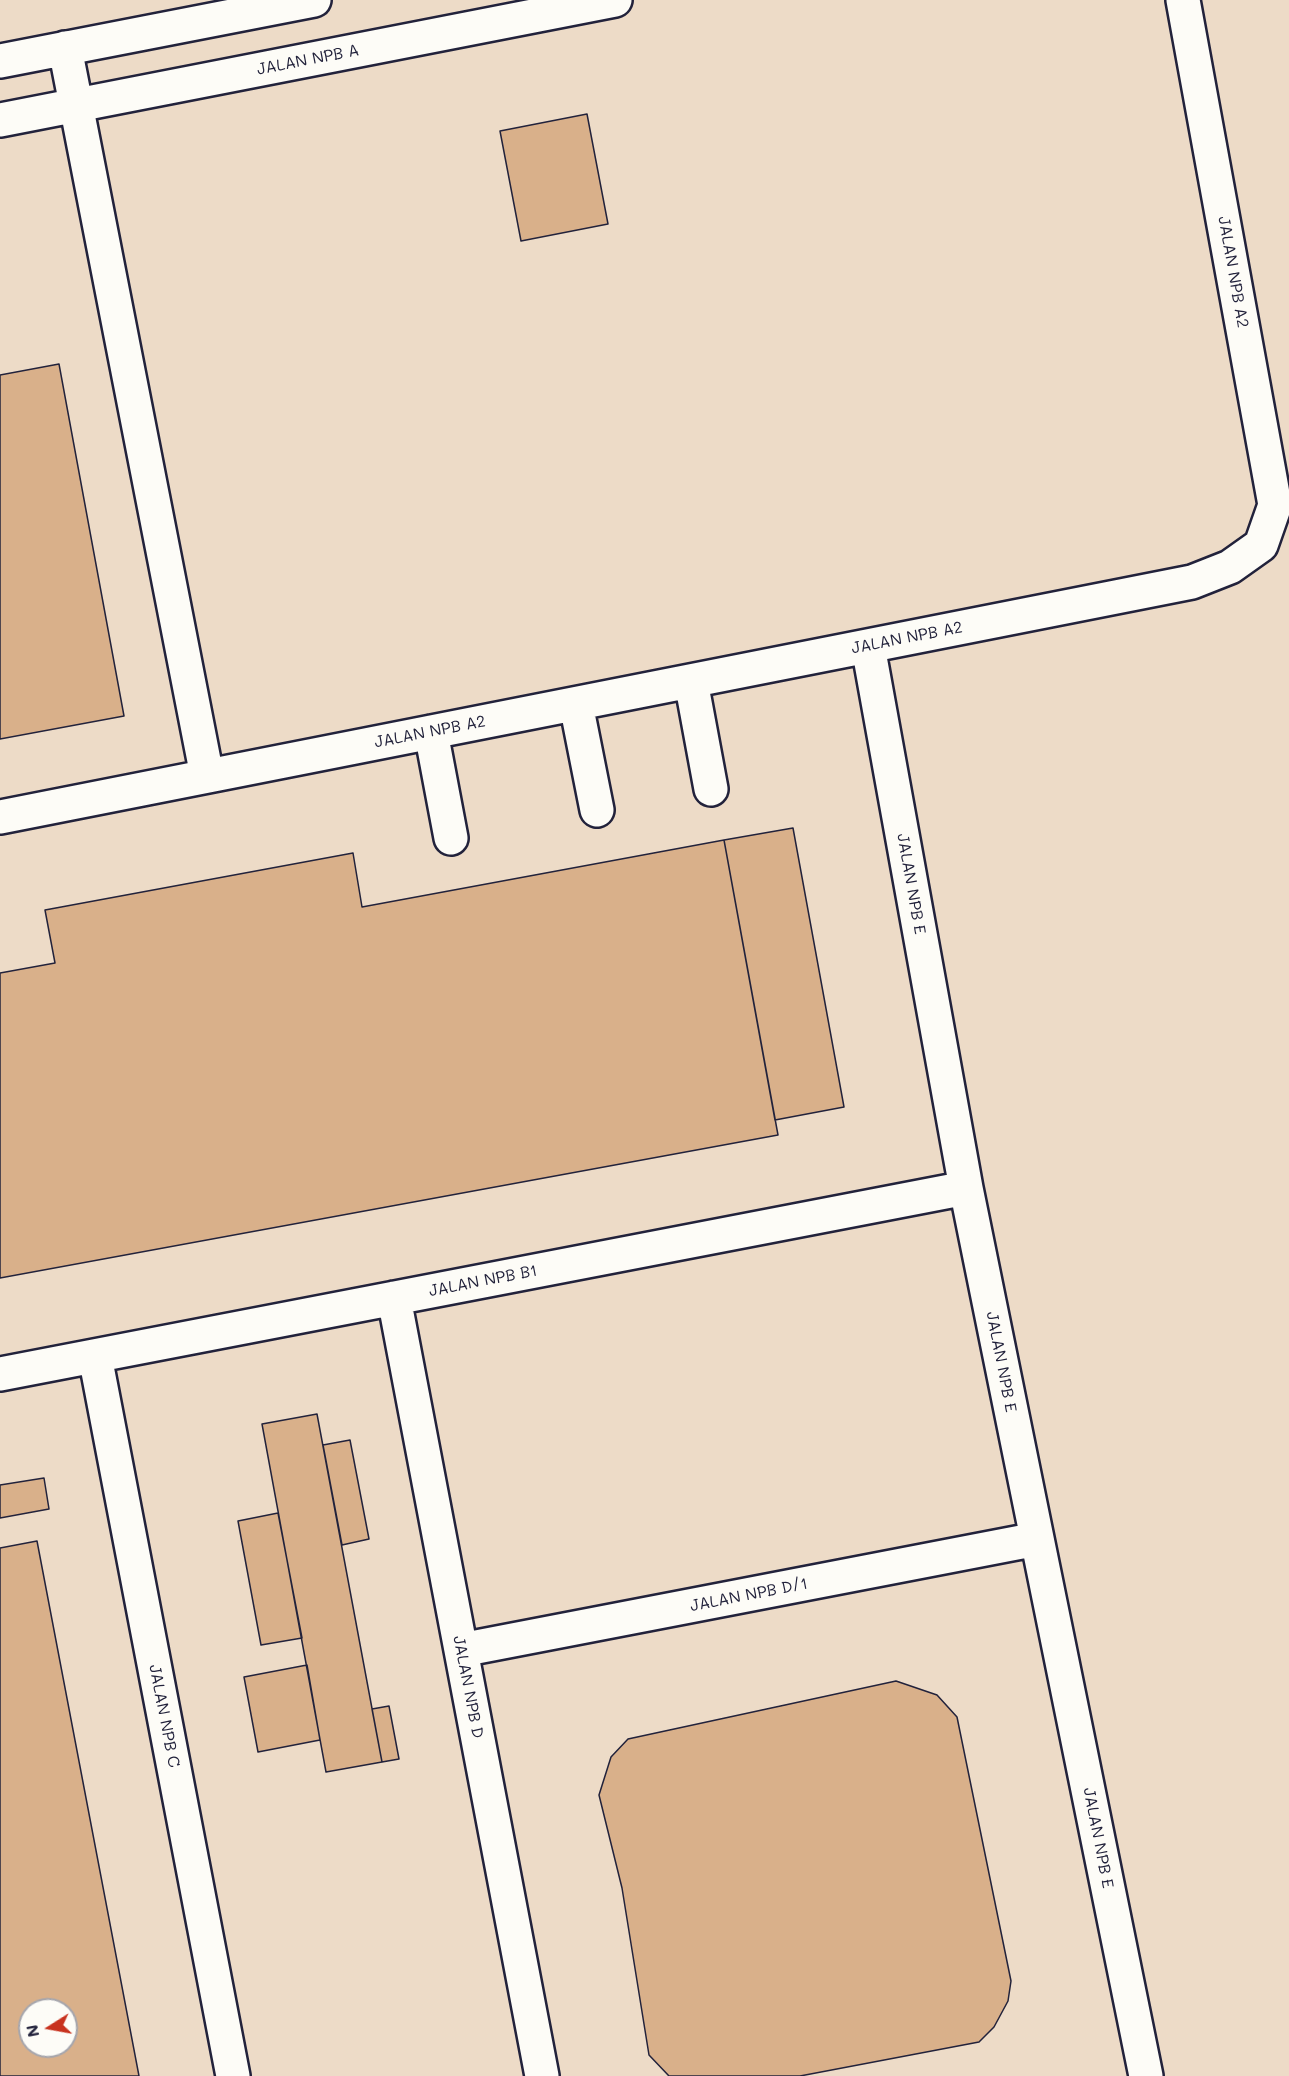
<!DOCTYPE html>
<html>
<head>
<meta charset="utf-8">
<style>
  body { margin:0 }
  #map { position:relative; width:1289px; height:2076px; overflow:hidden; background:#f6ede1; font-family:Mali,sans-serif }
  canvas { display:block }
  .north { position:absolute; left:18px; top:1998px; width:60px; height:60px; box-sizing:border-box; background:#fdfcf7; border:2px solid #a5a5ac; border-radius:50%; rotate:259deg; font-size:16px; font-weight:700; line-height:24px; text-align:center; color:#22223b }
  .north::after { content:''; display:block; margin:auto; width:21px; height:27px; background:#c8321e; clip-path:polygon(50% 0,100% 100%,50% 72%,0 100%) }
</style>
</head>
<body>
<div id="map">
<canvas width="1289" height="2076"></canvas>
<div class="north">N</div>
</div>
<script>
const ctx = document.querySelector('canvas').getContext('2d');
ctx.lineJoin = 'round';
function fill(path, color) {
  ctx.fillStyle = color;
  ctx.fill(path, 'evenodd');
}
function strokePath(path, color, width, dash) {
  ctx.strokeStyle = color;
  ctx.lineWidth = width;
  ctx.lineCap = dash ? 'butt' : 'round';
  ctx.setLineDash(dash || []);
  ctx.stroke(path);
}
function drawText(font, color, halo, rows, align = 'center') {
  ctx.font = font + ' Mali,sans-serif';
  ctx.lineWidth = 4.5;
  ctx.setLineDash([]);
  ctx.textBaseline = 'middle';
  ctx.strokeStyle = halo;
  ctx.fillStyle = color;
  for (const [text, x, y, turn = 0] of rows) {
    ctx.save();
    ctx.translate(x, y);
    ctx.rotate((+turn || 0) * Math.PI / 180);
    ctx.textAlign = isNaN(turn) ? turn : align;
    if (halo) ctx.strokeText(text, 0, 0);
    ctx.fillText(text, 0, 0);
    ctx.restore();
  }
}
fill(new Path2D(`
  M0,0H1289V2076H0ZM30,2010H66V2046H30Z`), '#eddbc7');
const building = new Path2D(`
  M587,114L608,224L521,241L500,131Z
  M59,364L124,716L0,739V375Z
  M793,828L844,1107L775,1120L724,840Z
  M724,840L778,1135L0,1278V973L55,963L45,910L353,853L362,907Z
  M317,1414L382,1762L326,1772L262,1424Z
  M350,1440L369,1539L342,1545L323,1445Z
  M44,1478L49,1509L0,1518V1485Z
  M278,1513L302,1638L261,1645L238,1521Z
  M37,1541L139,2076H0V1548ZM30,2010H66V2046H30Z
  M307,1665L320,1740L258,1752L244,1677Z
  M896,1681L937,1695L957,1717L1011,1981L1008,2001L994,2027L979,2042L800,2076H669L649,2055L622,1888L599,1795L611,1757L628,1739Z
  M389,1706L399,1759L382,1762L372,1709Z`);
fill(building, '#d9b08a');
strokePath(building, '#22223b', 1.5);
const minor = new Path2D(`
  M65,48L207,776
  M0,61L314,0
  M0,120L615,0
  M868,646L966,1188L1146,2076
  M691,681L711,789
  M576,704L597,810
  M431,732L451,838
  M0,817L1192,582L1230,567L1261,545L1275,505L1183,0
  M394,1298L542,2076
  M95,1356L233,2076
  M0,1374L966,1188
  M461,1650L1037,1539`);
strokePath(minor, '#22223b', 38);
strokePath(minor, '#fdfcf7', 33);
drawText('16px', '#22223b', '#fdfcf7', [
  ["JALAN NPB A",308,60,-11],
  ["JALAN NPB A2",1233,272,80],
  ["JALAN NPB A2",907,638,-11],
  ["JALAN NPB A2",430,732,-11],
  ["JALAN NPB E",911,884,80],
  ["JALAN NPB B1",483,1281,-11],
  ["JALAN NPB E",1001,1362,79],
  ["JALAN NPB D/1",749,1595,-11],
  ["JALAN NPB D",468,1687,79],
  ["JALAN NPB C",164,1716,79],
  ["JALAN NPB E",1098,1838,79]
]);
</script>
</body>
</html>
